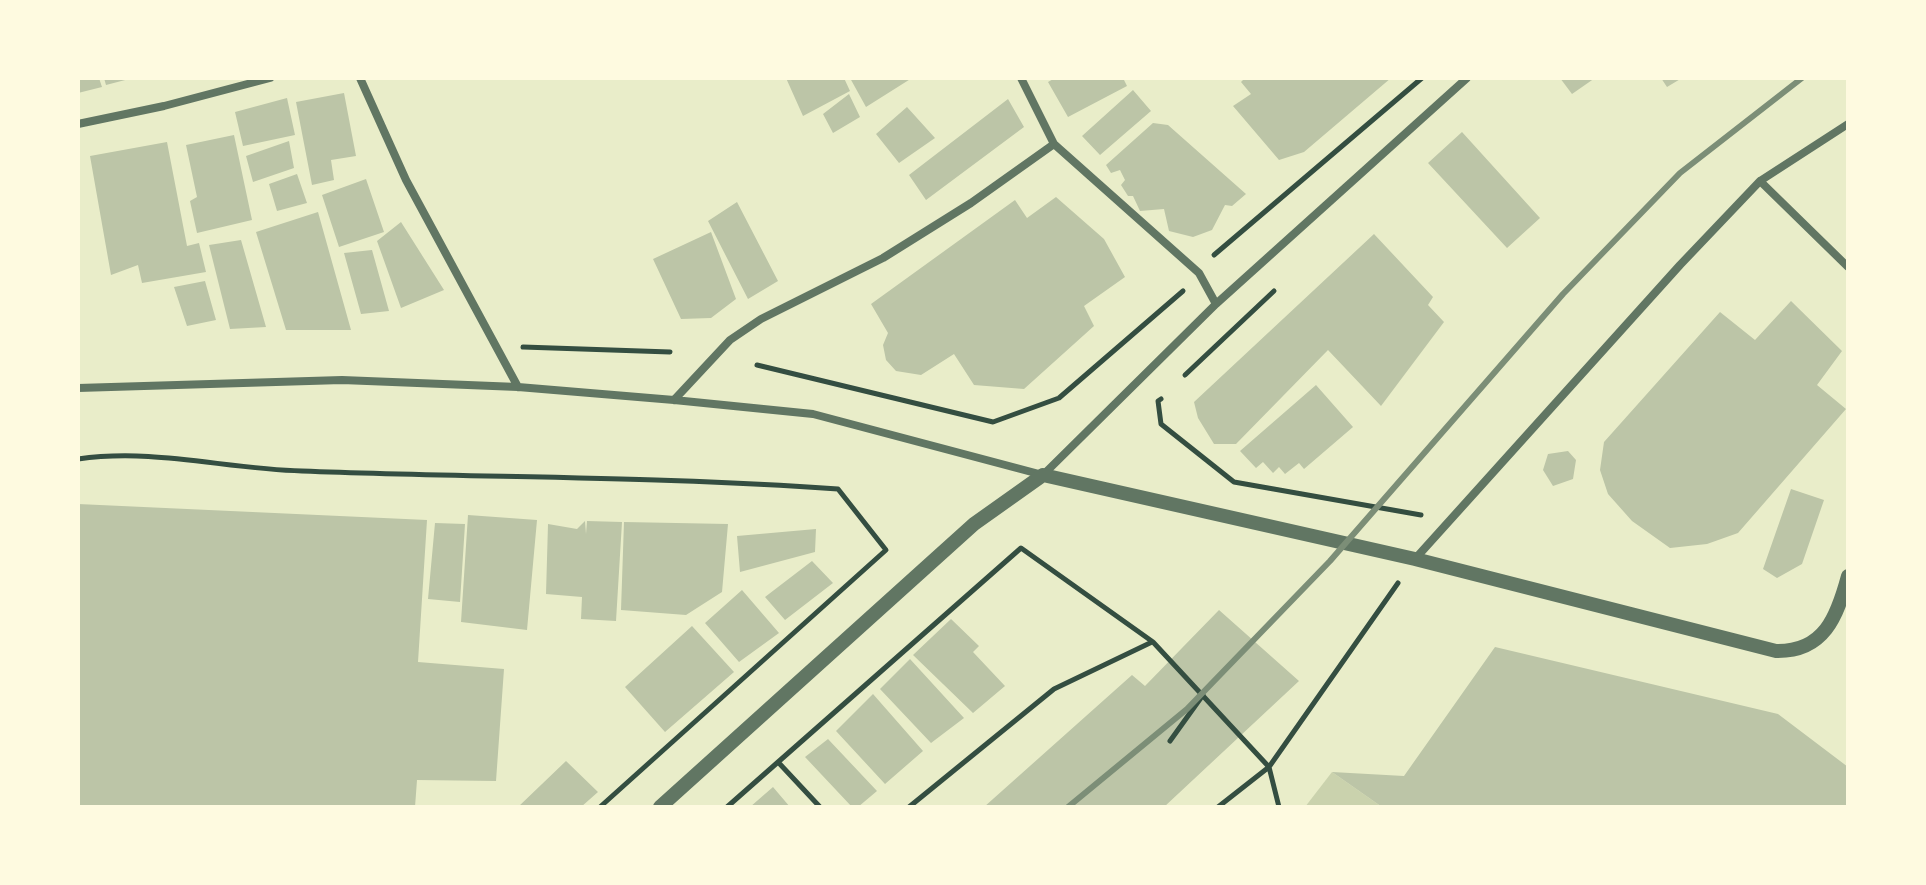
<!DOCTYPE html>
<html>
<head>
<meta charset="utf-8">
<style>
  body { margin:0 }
  #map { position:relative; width:1926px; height:885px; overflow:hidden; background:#e9edc9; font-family:Arial,sans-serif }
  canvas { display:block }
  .frame { position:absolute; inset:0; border:80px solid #fefae0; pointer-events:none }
</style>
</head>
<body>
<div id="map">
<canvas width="1926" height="885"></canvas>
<div class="frame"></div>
</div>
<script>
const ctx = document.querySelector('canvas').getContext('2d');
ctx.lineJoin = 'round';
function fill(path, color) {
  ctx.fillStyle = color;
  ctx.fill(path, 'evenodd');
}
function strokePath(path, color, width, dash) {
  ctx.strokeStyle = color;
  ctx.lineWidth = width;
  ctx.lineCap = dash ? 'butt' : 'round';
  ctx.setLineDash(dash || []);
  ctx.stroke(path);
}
fill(new Path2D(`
  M1332,772L1382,807H1305Z`), '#cad2ad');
fill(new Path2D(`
  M78,78H99L102,87L78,93Z
  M104,78H129V79L106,85Z
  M786,78H844L850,91L803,116Z
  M850,78H912L866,107Z
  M1055,78H1123L1127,86L1068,117L1048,82Z
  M1245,78H1391L1304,152L1279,160L1233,106L1251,94L1241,82Z
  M1560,78H1595L1572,94Z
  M1661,78H1682L1667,87Z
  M1133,90L1151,111L1100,155L1082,136Z
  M344,93L356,156L331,160L334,180L312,185L296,102Z
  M849,94L860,117L833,133L823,114Z
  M287,98L295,135L243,146L235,112Z
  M1008,99L1024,127L926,200L909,175Z
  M907,107L935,138L899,163L876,134Z
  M1153,123L1168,125L1246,194L1232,206L1225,205L1212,230L1193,237L1169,231L1164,209L1140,211L1133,196H1128L1121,185L1125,180L1120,170L1111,173L1106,165Z
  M1462,132L1540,218L1507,248L1428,163Z
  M234,135L252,220L197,233L190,201L197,197L186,145Z
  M289,141L294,168L253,182L246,156Z
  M167,142L187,246L199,243L206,272L142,283L138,265L111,275L90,156Z
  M297,174L307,203L277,211L269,184Z
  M366,179L384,232L339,247L322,195Z
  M1056,197L1104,239L1125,277L1084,306L1094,326L1024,389L974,385L954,354L921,375L896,371L886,360L883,345L888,333L871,304L1015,200L1027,218Z
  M737,202L778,281L748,299L708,221Z
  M318,212L351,330H286L256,232Z
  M401,222L444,290L401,308L377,241Z
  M711,232L736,299L711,318L681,319L653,259Z
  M1374,234L1433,297L1428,305L1444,322L1381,406L1328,350L1236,444H1214L1198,418L1194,402Z
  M241,240L266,327L230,329L209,245Z
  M372,250L389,311L361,314L344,253Z
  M205,281L216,320L187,326L174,287Z
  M1791,301L1842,351L1817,385L1846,409L1738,533L1707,544L1670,548L1632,521L1608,494L1600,470L1604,442L1720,312L1755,340Z
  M1316,385L1353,427L1304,469L1299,463L1285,474L1279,467L1273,473L1263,462L1256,468L1240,451Z
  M1568,451L1576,460L1573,479L1553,486L1543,470L1548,454Z
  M1791,489L1824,500L1802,564L1777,578L1763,569Z
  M78,504L427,520L418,662L504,669L496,781L417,780L415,807H78Z
  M468,515L537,520L527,630L461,622Z
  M585,521L586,534L587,521L622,522L616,621L581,619L582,597L546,594L548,524L577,529Z
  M624,522L728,524L722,592L686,615L621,610Z
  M435,523L465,524L460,602L428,599Z
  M816,529L815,552L740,572L737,536Z
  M812,561L833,583L785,620L765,597Z
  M742,590L779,633L739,662L705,623Z
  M1219,610L1299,681L1164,807H984L1132,675L1145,686Z
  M951,619L979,646L973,652L1005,686L973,713L913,655Z
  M692,626L734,672L665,732L625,687Z
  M1495,647L1778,714L1848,767V807H1382L1332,772L1404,776Z
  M910,659L964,718L931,743L880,689Z
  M873,694L923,751L885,784L836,731Z
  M828,739L877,791L858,807H852L805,757Z
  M566,761L598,792L581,807H518Z
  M773,787L790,807H750Z`), '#bcc5a7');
strokePath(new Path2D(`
  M1214,255L1422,78
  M523,347L670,352
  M757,365L993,422L1059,398L1183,291
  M1185,375L1274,291
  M1161,399L1158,401L1161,424L1234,482L1421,515
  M78,459C155,448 225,469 302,471C481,478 660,476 838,489L886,550L600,807
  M1170,741L1203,695
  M778,762L820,807
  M727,807L1021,548L1153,642L1269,767L1279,807
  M909,807L1054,689L1152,642
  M1218,807L1269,767L1398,583`), '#344e41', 5);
strokePath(new Path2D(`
  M360,78L406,180L518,387
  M1021,78L1054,144L1199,273L1216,304
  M78,124L164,106L270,78
  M1760,181L1848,267
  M78,388L342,380L518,387L674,400L813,414L1043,475L1216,304L1467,78
  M674,400L730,340L761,319L883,258L971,203L1054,144
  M1415,559L1680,265L1760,181L1848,124`), '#617663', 8);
strokePath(new Path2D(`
  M660,807L974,524L1043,475L1415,559L1776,651C1824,652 1837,617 1848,576`), '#617663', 14);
strokePath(new Path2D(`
  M1068,807L1187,709L1330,561L1563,294L1680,173L1802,78`), '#7c8e77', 6);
</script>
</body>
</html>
